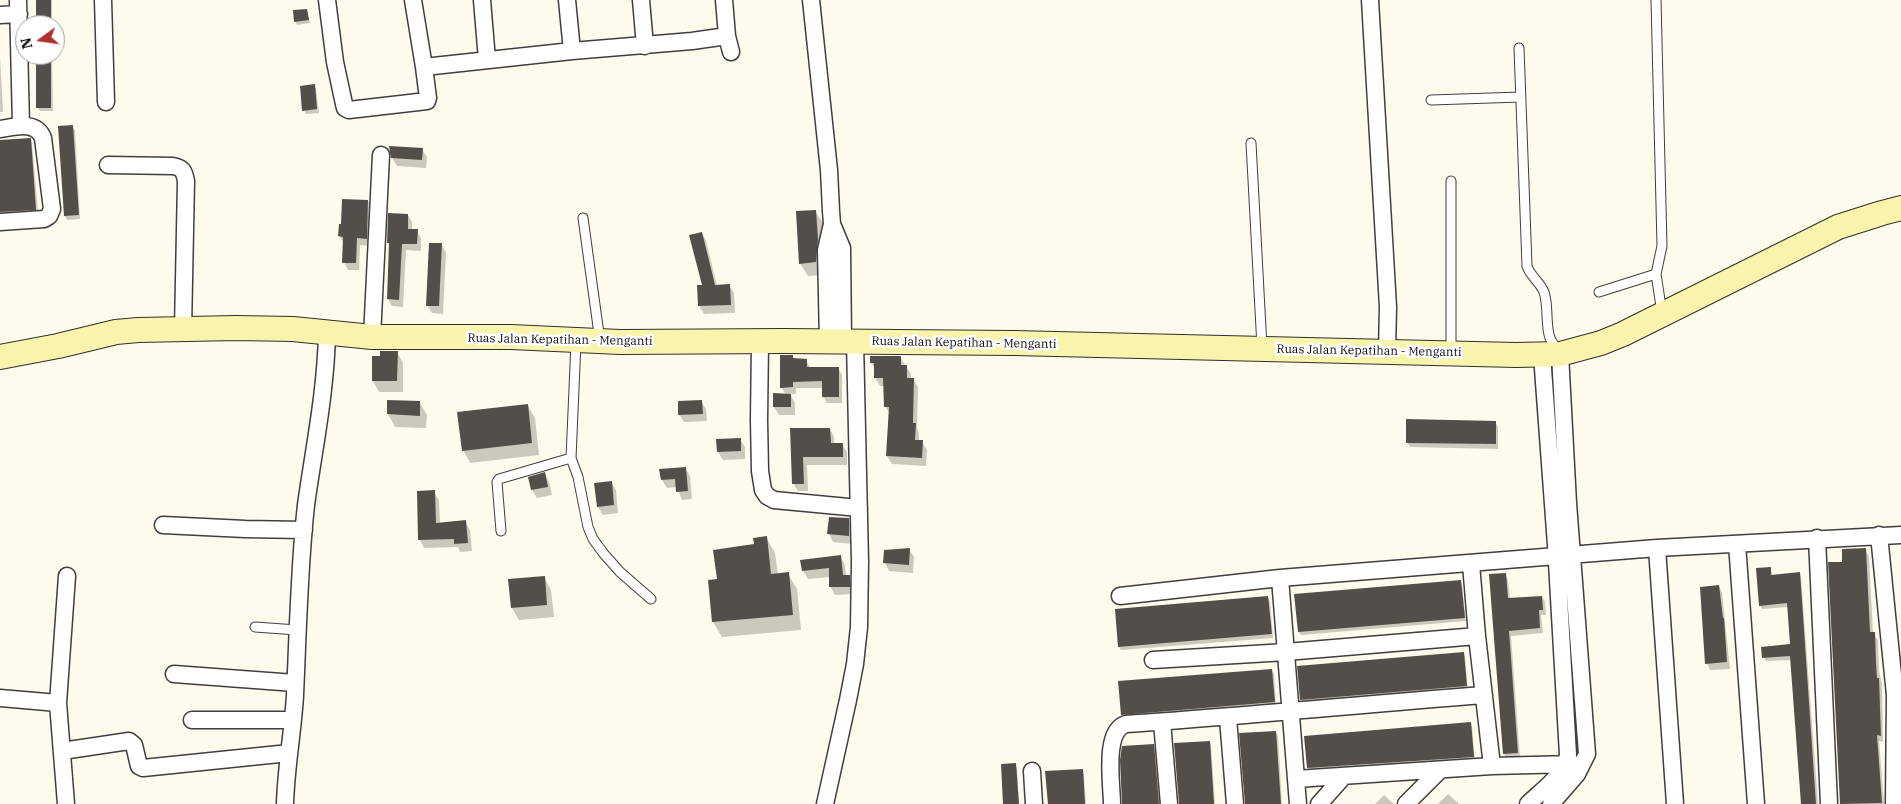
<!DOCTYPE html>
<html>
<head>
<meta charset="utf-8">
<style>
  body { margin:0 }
  #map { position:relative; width:1901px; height:804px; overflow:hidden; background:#fefbec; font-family:"IBM Plex Serif",serif }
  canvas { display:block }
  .north { position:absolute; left:15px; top:15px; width:50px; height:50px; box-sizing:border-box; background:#fff; border:1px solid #9e9e9e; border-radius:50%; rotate:256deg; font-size:14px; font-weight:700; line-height:20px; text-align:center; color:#0c0c0c }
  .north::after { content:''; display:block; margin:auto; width:18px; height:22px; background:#b0302f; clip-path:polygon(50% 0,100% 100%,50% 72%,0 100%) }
</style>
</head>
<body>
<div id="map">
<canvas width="1901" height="804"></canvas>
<div class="north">N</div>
</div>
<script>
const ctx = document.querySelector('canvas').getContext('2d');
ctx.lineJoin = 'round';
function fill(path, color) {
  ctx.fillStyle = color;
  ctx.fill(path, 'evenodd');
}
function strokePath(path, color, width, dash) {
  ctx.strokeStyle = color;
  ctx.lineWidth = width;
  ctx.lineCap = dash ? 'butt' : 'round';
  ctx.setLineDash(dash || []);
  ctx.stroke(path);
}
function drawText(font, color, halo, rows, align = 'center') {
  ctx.font = font + ' "IBM Plex Serif",serif';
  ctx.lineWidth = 5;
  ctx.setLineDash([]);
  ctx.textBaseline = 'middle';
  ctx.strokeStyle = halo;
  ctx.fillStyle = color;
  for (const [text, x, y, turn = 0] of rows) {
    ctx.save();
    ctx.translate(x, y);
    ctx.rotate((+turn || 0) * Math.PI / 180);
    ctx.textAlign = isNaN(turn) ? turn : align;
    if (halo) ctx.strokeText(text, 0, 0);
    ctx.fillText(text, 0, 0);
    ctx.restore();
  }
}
fill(new Path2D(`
  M37,0H52V25H37Z
  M307,10L310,23L297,25L295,21Z
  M37,55H52L53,111H40L38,108Z
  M0,57L3,112H0Z
  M314,86L316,89L319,113L306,114L304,110Z
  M72,127L75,130L80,219L67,220L65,216Z
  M30,139L32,143L38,213L0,216V141Z
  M422,149L427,157L426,168L397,166L392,158Z
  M368,201L372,208L370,246L360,245L359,270H348L344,262V243L339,236L342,225Z
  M815,211L823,223L825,253L823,275L808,276L800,263Z
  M408,215L412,222V230L417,231L421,238V251L406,250L403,307L392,306L388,299L390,247L388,242Z
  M702,233L706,241L717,286L729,285L734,293L735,313L704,314L699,306L704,286Z
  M442,245L446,253L443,314L432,313L427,305Z
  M397,352L403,363V392H379L373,381L381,357Z
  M792,356L794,360H806L810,368H838L842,375V403H827L823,396V388H796V394H790L795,403V415H779L774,407L786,395L781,387Z
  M900,357L911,374V379H913L918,387L917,428L919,433V441L922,442L927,450L926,466L892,464L887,456L890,414L885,406L884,386H880L875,378V369L871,363Z
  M701,401L706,409L707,421L684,422L679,414Z
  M388,402L420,403L427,415L426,428L395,427L388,414Z
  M528,406L535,418L539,455L470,463L463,450Z
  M1495,422L1498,427V449L1410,447L1407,442Z
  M791,429H830L834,437V444H842L847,452V465H807L808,491H798L793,483Z
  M740,439L745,447V459L723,460L718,452L717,440Z
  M685,468L690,476L692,499L682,500L677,487L667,488L662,480Z
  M545,474L549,482L552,495L537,498L532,490Z
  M611,482L616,490L618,513L603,515L598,507Z
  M418,492H434L439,500L440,524L465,522L470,530L472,551L460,552L458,547L424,548L420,540Z
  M848,519L853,528V544L833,542L829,534Z
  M766,537L775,553L778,575L788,574L797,589L801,630L722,637L713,622L718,580L755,545Z
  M909,549L914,557L913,573L889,571L885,563V552Z
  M1865,550L1869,556L1873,634L1878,640L1879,670L1882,685L1883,742L1879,741L1884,804H1842L1829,563H1843Z
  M840,556L845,565L846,577H849L854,585V594L835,595L830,586V577L808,579L803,571L802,561Z
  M1770,568L1773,576L1799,574L1801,577L1818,804H1803L1792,660L1766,661L1764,658L1791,645L1788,607L1762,609L1760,605Z
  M1505,574L1508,580L1510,599L1542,597L1545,602L1546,615H1541L1543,633L1511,636L1520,758L1507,759L1504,754Z
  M544,577L551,590L554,617L519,620L512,608Z
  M1460,581L1462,585L1466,621L1301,635L1299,632Z
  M1719,586L1722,593L1730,669L1710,670L1707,663Z
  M1268,598L1270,601L1273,638L1121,650L1119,647Z
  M1463,653L1465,657L1468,690L1304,704L1302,700L1299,667Z
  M1271,670L1274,673L1276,706L1125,719L1122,715L1120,682Z
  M1470,723L1472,727L1475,761L1310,771L1308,768Z
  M1276,732L1278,736L1282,804H1246Z
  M1209,742L1211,745L1215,804H1180Z
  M1153,746L1155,749L1160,804H1123Z
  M1015,764L1017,768L1019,804H1005Z
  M1082,770L1084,774L1086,804H1049Z
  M1448,794L1458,803V804H1438Z
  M1384,795L1394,804H1375Z`), '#0003');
fill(new Path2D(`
  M36,0H51V25H36Z
  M307,9L309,20L294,22L293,10Z
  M36,55H51V108H36Z
  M315,84L317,109L302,111L300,86Z
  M73,125L79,215L64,216L58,126Z
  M31,138L36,210L0,212V140Z
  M389,146L423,148L422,160L391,158Z
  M342,199L368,200L367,239L357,238L356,263H342L343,237L338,236L339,224H341Z
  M816,210L818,239L816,262L799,264L796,211Z
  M388,213L408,214V229H418L417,244H402L399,300L387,299L389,243H387Z
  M702,232L715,285L730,284L731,305L698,306L697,285H702L689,235Z
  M429,243H442L439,306H426Z
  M380,351H398L397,381H372V356H380Z
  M780,355H793V358L807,359V367H839V397H822V381L793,382V387L780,388Z
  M870,356H901V365H907V378H914L913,423H916L915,440H923L922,458L886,456L889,407H884L883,378H874V363H870Z
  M773,393L791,394V407H773Z
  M387,400L420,401V416L387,414Z
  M702,400L703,414L678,415V401Z
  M528,404L532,443L462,451L457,412Z
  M1406,419L1496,421V444L1406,443Z
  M790,428H830L831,443H843V457H803L804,484H792Z
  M741,438V451L717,452L716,439Z
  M686,467L688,491L676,492L675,479L661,480L659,469Z
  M545,472L548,487L531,490L528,477Z
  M612,481L614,505L597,507L594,483Z
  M435,490L436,523L466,520L468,543L454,544V539L418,540L417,491Z
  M829,517L849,518V536L827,534Z
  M767,536L771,574L789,572L793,615L712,622L708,580L717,579L713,550L754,544L753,538Z
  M910,548L909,565L883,563L884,550Z
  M1866,548L1870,632H1875L1876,663L1877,678H1879L1881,736L1877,735L1882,803L1840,804L1828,562H1842V549Z
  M841,555L843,575H850V587H829V568L802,571L800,560Z
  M1771,567V575L1800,572L1816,804H1801L1790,656L1762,658L1761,647L1790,644L1787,603L1759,606L1756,568Z
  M1506,573L1508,598L1542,596L1543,610H1539L1540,628L1509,631L1518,753L1503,754L1489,574Z
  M545,576L547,605L511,608L508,579Z
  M1461,580L1465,618L1298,632L1294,594Z
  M1719,585L1723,618H1724L1727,662L1705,664L1700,587Z
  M1268,596L1272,634L1118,647L1115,609Z
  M1464,652L1467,686L1300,700L1297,666Z
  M1272,669L1275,702L1121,715L1118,681Z
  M1471,722L1474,757L1307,768L1304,736Z
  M1276,731L1281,804H1245L1239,733Z
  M1210,741L1214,804H1179L1174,743Z
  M1154,744L1159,804H1122L1120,760L1122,746Z
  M1016,763L1019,804H1003L1001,764Z
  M1083,769L1085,804H1048L1045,771Z`), '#534e49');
const lane = new Path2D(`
  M1656,0L1662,246L1656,274L1662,313
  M1519,48L1527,266C1530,276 1540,282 1544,292C1549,307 1545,324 1550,338C1552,343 1556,347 1559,352
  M1431,100L1521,97
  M1251,143L1262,347
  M1451,181V353
  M583,218L600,341
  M1599,292L1656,274
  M576,342L571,458L578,477L588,527L593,539L604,554L620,572L651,599
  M501,531L497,482L499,479L571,458
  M255,627L297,630`);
const street = new Path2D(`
  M18,0L21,126
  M103,0L106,102
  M327,0L335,62L344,104L345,108L349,110L427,101L428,98L424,67L572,51L692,41L727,36
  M413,0L424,67
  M482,0L487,60
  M567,0L572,51
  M641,0L645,46
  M724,0L727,36L731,52
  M811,0L829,170L831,211L832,224L826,250L828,341
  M1370,0L1388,307L1387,351
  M0,15L19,14
  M0,129C15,127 36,120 43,138L52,209L49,216L44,219L0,222
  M108,165L173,166C183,168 184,171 186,181L183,329
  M832,224L842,248L843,341
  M372,337L381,155
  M760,341L759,420L760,471L763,490L767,496L774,500L859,508
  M163,525L245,529L304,530
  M1879,535L1895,695L1894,804
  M1817,538L1829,804
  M1737,544L1756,804
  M1657,548L1675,804
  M1471,564L1477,636L1492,766
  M1280,578L1298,804
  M1120,596L1280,578L1657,548L1901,535
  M1153,660L1286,652L1477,636
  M174,674L295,683
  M0,698L58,703
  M1228,718L1235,804
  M192,720H292
  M1162,722L1169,804
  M62,751L129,741L134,745L139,766L143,768L289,753
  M1032,771L1034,804
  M1296,779L1492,766L1573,764
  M66,804L58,703L67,576
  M285,804C286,767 293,731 295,695C298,631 299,568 306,505C314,448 326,391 327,332
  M825,804L848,700L855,664L859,627L860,562L855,342
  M1112,804C1112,785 1103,731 1126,724C1246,716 1365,704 1484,695
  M1319,804L1344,776
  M1406,804L1440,770
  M1528,804C1542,790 1565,775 1568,755L1556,545L1542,355
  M1551,804L1577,774L1587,754L1568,503L1560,354`);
const secondary = new Path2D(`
  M0,357L58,346L116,332L138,330L236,328L293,329L372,337H511L620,342L783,341L1014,343L1516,355L1560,354L1601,343L1623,334L1838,227L1882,213L1901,208`);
strokePath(lane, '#3f3f3f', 11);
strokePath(street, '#3f3f3f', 19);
strokePath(secondary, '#2e2e2e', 26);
strokePath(lane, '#fff', 9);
strokePath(street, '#fff', 16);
strokePath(secondary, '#f9f4ac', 24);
drawText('12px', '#0c0c0c', '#fff', [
  ["Ruas Jalan Kepatihan - Menganti",560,340,1],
  ["Ruas Jalan Kepatihan - Menganti",964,343,1],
  ["Ruas Jalan Kepatihan - Menganti",1369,351,1]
]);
</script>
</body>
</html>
